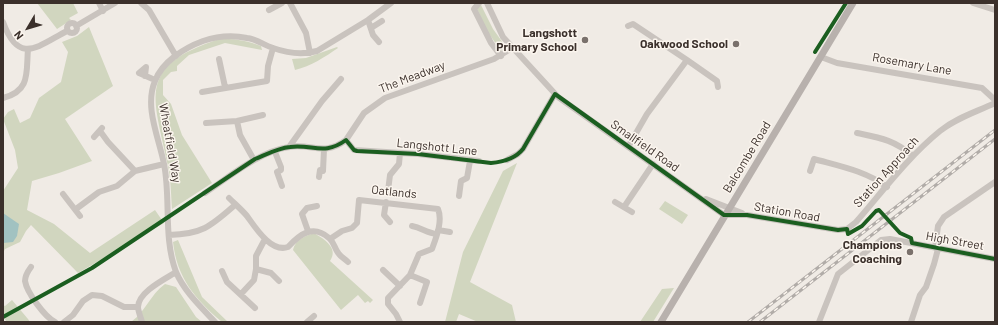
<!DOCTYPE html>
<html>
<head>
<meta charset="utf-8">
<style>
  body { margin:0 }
  #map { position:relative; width:998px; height:325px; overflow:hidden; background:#f0ebe5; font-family:Barlow,sans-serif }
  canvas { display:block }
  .frame { position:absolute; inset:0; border:4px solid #3b302b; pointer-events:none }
  .north { position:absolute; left:8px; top:8px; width:40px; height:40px; -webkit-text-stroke:3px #fbf5ee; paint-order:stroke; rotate:232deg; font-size:11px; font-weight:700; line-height:16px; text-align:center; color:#3b302b }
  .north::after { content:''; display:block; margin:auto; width:14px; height:18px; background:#3b302b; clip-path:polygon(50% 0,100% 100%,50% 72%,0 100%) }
</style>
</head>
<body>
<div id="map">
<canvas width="998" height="325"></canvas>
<div class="frame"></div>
<div class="north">N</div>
</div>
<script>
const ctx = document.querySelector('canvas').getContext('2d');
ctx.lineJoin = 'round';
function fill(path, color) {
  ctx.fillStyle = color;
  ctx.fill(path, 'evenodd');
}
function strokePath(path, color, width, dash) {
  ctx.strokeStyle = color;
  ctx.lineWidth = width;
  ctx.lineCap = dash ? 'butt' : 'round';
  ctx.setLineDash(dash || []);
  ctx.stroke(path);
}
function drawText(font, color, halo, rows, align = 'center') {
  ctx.font = font + ' Barlow,sans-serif';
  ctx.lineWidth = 3;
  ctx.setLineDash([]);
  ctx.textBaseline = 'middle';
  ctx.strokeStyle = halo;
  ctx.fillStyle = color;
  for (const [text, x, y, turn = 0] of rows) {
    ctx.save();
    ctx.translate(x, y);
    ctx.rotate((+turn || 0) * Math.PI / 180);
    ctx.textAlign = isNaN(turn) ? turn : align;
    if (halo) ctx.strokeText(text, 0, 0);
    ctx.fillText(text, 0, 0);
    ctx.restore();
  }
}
fill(new Path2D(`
  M37,3H73L78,13L69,18L71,20L57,29Z
  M481,5L493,29L506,47L501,51L487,31L477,9Z
  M89,27L113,86L65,119L92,161L59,173L32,181L27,210L54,224L90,253L155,210L164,223L78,273L31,225L26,231L20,242L5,249L3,253V191L18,168L15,150L3,119L8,112L14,109L20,123L30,118L39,98L61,82L68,52L62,42L77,36Z
  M219,39C233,38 248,41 261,46L262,50L225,43L189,55L177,66V71L171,72L163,80V95L171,104L182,135L212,183L172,209C171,195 171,180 168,166C154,96 135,67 219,39Z
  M337,47L338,48C325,57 311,66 295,70L292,59L306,58Z
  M517,163L470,282L512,305L516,322H478L459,314L456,322H445L463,252L503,171Z
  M665,201L688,215L682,224L659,209Z
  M314,233C324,239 339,248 330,261L373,300L370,303L368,301L365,303L358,295L341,310L293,250C295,240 305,236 314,233Z
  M178,240L202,297L228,322H222C195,299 177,278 173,242Z
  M165,284L176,287L196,317L202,322H131C147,310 149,296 165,284Z
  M674,288L653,322H640L662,289Z
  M12,300L28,319L30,322H7L3,317V305L5,306Z`), '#d1d6bf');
fill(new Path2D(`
  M3,213L19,224L17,236L13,242L3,243Z`), '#a1c2c1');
strokePath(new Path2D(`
  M99,3L103,11
  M141,3L149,10L176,56
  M290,3L306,33L310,53
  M479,3L474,9L491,43L501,56
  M487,3L503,37L558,97L724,215H747L838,230L847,229L856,222C883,191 908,157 940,131C956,118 976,112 995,103
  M973,3L995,10
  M269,10L282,3
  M368,20L373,35L379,42
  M3,22C19,66 38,46 67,31
  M67 28a5 5 0 1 1 10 0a5 5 0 1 1-10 0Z
  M76,26L115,3
  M371,28L382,21
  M821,57L837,63L982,88L995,100
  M219,59L225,87
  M687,60L717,81L718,87
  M145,76L146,67L139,73L155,80
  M202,92L267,81L268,66L273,48
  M3,98C31,91 26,72 28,49
  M237,121L240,135L254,160
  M206,123L237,121L263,115
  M100,131L108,142L135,171
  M857,133C881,138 894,140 913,156
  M94,137L102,128
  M346,140L364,113L385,98L494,59L512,48
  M289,147L322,101L341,79
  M628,147L647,114L687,60L633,24L628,26
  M275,152L281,167V170L277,172L282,186
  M507,160L518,154L523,149L555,94
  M810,171L814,159C839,166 866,171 887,187
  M319,177L320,170L323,171L324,149
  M388,191L390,175L399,164L400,153
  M205,193C229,177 260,151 289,147C313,143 323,157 346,140L354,150L418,154L479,161
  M63,194L80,216
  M459,196L461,181L467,178L470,161
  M229,198C235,204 242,210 247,216C255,227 271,253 288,247C300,234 313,224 329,238C334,242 335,250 339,254C341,257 345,259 348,262
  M706,199L742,213
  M386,202L384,215L390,222
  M615,202L632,212
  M624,207L653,164
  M76,209L99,192L117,186L135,171L164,164
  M412,226C422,228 427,233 437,234
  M438,230L450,232
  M308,231L302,214L307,208L317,206
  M169,235C203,234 211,226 235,205
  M330,239L342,231L352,228L357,223L359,200L438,209C443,221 436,238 432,249L419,254L410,275L388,298V304L396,314L400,322
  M935,248L938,226L944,217L995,182
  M31,267C28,271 25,276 25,281C27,293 45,317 55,322
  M256,269L271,273L279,281
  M383,270L400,286
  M222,271L227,282L255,308
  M410,275L427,282L420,303
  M241,294L254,280L256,269V256L265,239
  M64,322L73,315L83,301L92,295L102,296L124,307H138
  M142,322C141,318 138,311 138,307C138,292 165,279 176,272
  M215,322C201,307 184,291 176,272C163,237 171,199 164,164C159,138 144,107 155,81C162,62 184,48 203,41C218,36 232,35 247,38C256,39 264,45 273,48C287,53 303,55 317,51L368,20L391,3
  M307,322L314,316
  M819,322L838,274L881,240L890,239L995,259
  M911,322L920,295L926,287L934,264L938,249`), '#c9c3be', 6);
strokePath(new Path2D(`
  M661,322L853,3`), '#b8b1ad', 7);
const rail = new Path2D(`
  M748,322L995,130
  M760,322L995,139`);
strokePath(rail, '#b1aca8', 3);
strokePath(rail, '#fbf5ee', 1.5, [4.5]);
strokePath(new Path2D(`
  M815,52L846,3
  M3,317L92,268L255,159C265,155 278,148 290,147C313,144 324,156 346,140L354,150L357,151L418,154L491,163C503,162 515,159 523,149L555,94L724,215H747L838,230L847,229L848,234L862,226L876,211L879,210L900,233L911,238L912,243L995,259`), '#1b5e20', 4);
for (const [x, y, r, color] of [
  [585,40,4,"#7a716c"],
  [736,44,4,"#7a716c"],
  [910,252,4,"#7a716c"]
]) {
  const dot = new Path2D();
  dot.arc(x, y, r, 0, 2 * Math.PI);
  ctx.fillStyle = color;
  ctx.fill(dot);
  strokePath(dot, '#fbf5ee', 1.5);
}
drawText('bold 12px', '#3b302b', '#fbf5ee', [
  ["Langshott",577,33],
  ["Primary School",577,47],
  ["Oakwood School",728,44],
  ["Champions",902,245],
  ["Coaching",902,259]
], 'right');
drawText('12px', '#3b302b', '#fbf5ee', [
  ["Rosemary Lane",912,64,10],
  ["The Meadway",412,77,-21],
  ["Wheatfield Way",170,143,80],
  ["Smallfield Road",645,146,35],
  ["Langshott Lane",437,147,6],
  ["Balcombe Road",747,157,-59],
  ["Station Approach",886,172,-48],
  ["Oatlands",394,192,6],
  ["Station Road",787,212,10],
  ["High Street",955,241,10]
]);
</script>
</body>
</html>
